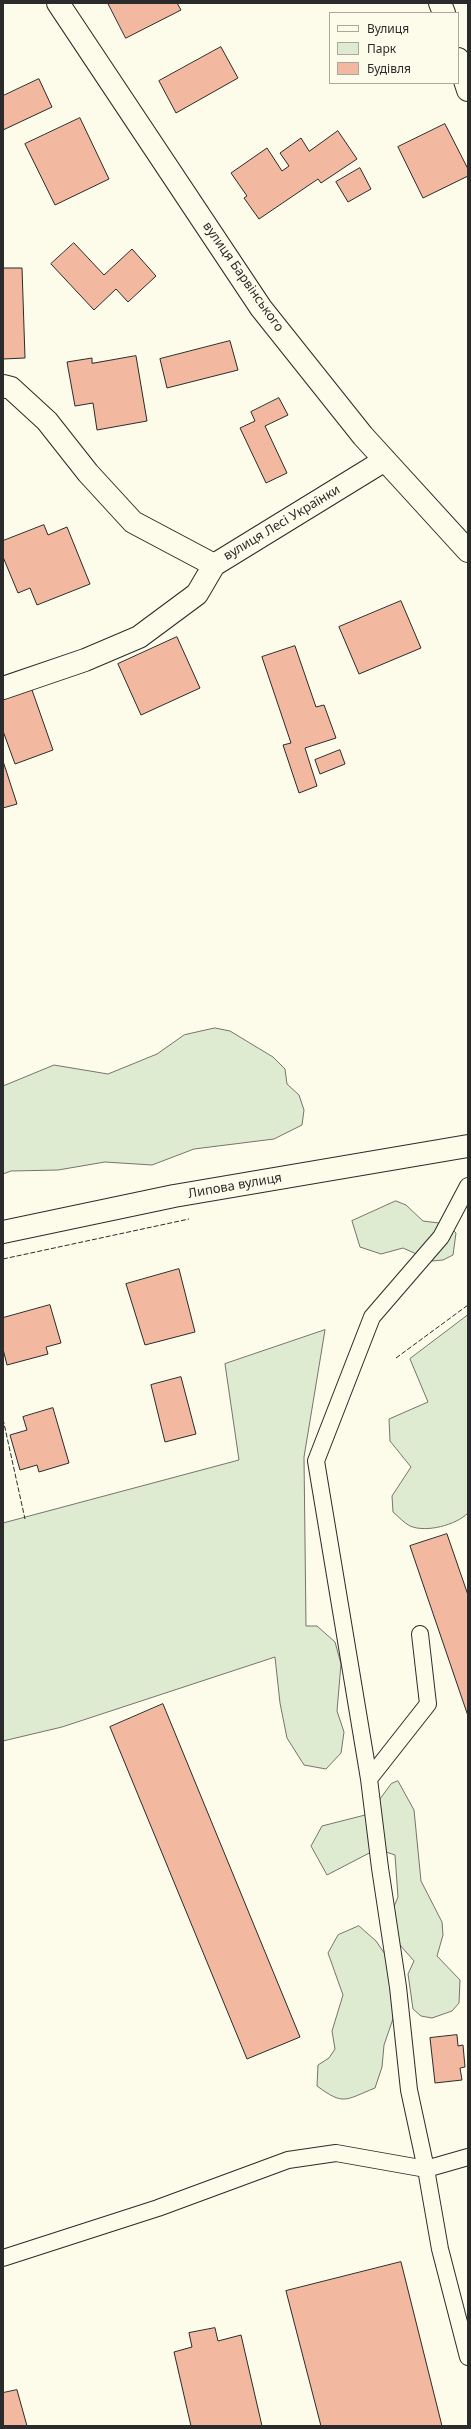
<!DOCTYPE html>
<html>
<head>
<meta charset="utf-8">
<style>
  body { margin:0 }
  #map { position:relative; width:471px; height:2429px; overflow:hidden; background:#fdfbea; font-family:"Noto Sans",sans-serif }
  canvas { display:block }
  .frame { position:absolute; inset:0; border:4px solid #2b2b2b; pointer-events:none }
  .legend { position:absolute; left:329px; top:12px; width:130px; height:72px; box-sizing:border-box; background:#fdfbea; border:1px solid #a9a89e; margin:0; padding:5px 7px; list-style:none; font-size:12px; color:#2b2b2b }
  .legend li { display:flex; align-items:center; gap:8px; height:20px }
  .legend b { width:20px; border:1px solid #a9a89e }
</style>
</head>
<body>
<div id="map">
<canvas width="471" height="2429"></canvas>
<div class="frame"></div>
<ul class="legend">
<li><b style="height:5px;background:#fdfbea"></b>Вулиця</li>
<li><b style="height:11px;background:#deebd1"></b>Парк</li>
<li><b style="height:11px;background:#f2b8a0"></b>Будівля</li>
</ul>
</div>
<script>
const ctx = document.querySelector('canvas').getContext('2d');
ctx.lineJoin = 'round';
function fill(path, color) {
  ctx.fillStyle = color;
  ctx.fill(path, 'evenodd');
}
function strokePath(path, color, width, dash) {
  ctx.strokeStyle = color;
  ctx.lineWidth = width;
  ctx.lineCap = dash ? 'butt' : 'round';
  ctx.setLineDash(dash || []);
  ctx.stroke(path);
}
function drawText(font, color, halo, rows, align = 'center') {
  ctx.font = font + ' "Noto Sans",sans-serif';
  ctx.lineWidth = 3;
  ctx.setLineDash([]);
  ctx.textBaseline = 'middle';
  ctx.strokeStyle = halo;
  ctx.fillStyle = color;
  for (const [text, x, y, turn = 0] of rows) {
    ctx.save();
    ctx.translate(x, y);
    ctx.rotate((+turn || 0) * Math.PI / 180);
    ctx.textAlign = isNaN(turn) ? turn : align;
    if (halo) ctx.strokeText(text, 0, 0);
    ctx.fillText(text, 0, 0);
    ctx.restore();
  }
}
const green = new Path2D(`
  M215,1028L230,1031L273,1057L285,1069L287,1084L299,1095L304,1110L302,1125L274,1139L194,1149L152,1165L105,1162L58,1170L11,1171L3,1174V1086L54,1065L108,1074L157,1054L184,1035Z
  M396,1201L406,1205L423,1221L447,1224L456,1233L453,1255L443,1260L432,1261L403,1248L381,1254L360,1247L352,1221Z
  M468,1315V1513C456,1525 426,1533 410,1526C404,1523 398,1516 393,1512L392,1496L411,1467L390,1441L389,1419L428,1402L410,1359Z
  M325,1330L304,1457L306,1626H317L335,1642L341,1664L337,1711L344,1732L341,1753L326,1769L304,1765L287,1738L280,1703L275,1657L62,1727L3,1741V1523L239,1460L225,1364Z
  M398,1781L414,1810L421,1881L442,1922L443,1935L437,1956L460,1980L459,2003L452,2011L432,2018L421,2016L413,2009L408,1974L414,1961L385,1928L398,1897L395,1855L377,1849L327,1875L311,1846L322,1826L369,1814L391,1784Z
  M359,1926L376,1941L389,1960L395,2013L384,2045L382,2067L375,2088C345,2100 344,2106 317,2086L318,2065L329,2058L335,2049L332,2031L343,1995L328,1953L338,1935Z`);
fill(green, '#deebd1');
strokePath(green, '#74746e', 1);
const building = new Path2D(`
  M108,3H177L181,10L126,38Z
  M221,47L238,78L176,113L159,81Z
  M39,79L52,107L3,130V96Z
  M80,118L109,179L55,205L25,144Z
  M445,124L468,169V176L423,198L398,147Z
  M338,131L357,159L321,183L318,179L259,219L244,198L247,196L231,173L267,148L282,171L289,166L280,153L301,138L309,151Z
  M360,168L371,189L348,202L336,182Z
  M74,243L104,275L132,249L156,276L128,302L116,289L94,310L51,264Z
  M3,268H22L25,358L3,359Z
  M230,341L238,370L167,388L160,359Z
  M136,356L147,421L97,430L93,403L75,406L67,362L92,358V363Z
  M279,398L288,415L265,426L287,473L266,483L240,428L255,421L251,412Z
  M44,525L48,535L67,527L90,584L37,605L30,588L18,593L3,557V541Z
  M401,601L421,648L359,674L339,627Z
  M177,637L200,688L141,715L118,664Z
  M295,646L316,707L324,705L336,738L305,748L317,786L299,793L283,745L291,743L262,657Z
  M32,690L53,750L15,764L3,731V700Z
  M340,750L345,764L320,774L315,760Z
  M3,761L17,804L3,808Z
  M179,1269L195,1332L145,1345L126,1284Z
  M50,1305L61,1343L46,1347L48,1354L7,1365L3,1349V1318Z
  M181,1377L196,1434L165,1442L151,1385Z
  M53,1408L69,1463L39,1472L37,1465L20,1470L10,1435L27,1430L23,1417Z
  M447,1534L468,1595V1716L410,1546Z
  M163,1704L300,2037L247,2059L110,1727Z
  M457,2035L458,2046L463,2045L465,2067L460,2068L462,2080L435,2083L430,2038Z
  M401,2262L442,2426H321L286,2291Z
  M215,2328L218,2341L241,2335L262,2426H191L174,2352L192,2347L189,2333Z
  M17,2390L27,2426H3V2393Z`);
fill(building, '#f2b8a0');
strokePath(building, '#2b2b2b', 1);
const service = new Path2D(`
  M420,1634L428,1704L369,1779L380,1868L398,1987L409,2090L426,2169L440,2249L468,2357
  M369,1779L316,1461L372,1317L441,1237L468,1186
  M3,2258L158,2208L288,2160L336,2153L426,2169L468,2157`);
const minor = new Path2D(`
  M58,3L261,308L363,436L468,551
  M440,3L444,13
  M458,59L468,90
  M3,386L11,388L47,421L88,473L133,522L214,565L385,460
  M3,688L85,660L139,637L197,594L214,565
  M3,1232L174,1196L468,1146`);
strokePath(service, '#2b2b2b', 18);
strokePath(minor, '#2b2b2b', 24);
strokePath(service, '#fdfbea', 16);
strokePath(minor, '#fdfbea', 22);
strokePath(new Path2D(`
  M3,1259L189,1219
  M396,1358L468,1305
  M3,1419L25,1519`), '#2b2b2b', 1, [5, 2]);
drawText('13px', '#2b2b2b', '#fdfbea', [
  ["вулиця Барвінського",243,277,55],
  ["вулиця Лесі Українки",282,523,-31],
  ["Липова вулиця",235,1186,-10]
]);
</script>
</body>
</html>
